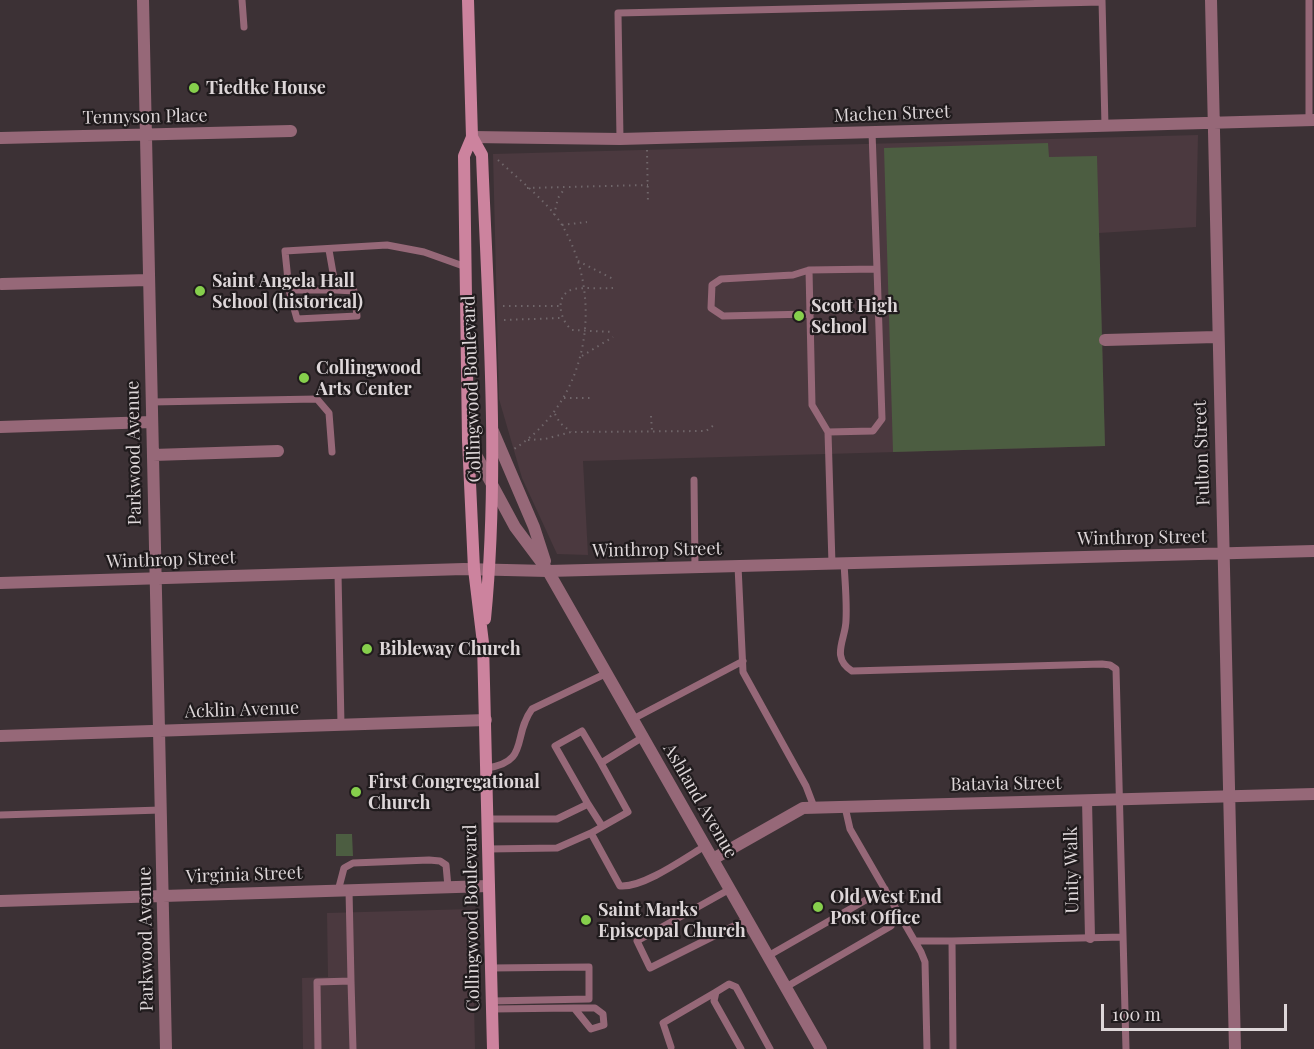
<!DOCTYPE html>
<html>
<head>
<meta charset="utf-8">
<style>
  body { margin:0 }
  #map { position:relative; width:1314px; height:1049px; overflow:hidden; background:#3c3135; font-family:"Playfair Display",serif }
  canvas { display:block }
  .scale { position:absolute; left:1101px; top:1004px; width:186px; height:27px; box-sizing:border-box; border:3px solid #ddd6d8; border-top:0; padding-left:8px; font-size:18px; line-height:21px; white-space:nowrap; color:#ddd6d8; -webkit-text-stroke:4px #201b1d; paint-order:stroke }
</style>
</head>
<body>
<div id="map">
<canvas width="1314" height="1049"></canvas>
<div class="scale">100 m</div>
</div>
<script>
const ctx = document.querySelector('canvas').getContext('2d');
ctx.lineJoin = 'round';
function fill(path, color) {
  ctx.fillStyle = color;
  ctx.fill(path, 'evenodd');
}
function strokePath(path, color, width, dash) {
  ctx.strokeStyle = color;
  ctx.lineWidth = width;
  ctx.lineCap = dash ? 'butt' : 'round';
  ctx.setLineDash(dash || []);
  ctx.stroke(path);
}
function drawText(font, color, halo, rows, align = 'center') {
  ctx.font = font + ' "Playfair Display",serif';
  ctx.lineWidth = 4.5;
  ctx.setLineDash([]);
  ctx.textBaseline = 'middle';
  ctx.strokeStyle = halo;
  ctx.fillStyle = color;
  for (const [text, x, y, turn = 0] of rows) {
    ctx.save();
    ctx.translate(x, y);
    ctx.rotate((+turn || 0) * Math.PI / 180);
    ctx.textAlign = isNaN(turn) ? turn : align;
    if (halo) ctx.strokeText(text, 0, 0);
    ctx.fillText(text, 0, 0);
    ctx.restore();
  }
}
fill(new Path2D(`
  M1198,135L1196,227L1099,233L1105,446L583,461L588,555L557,554L522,478L499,399L493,154Z
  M472,909L475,1049H303L302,978L328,977L327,913Z`), '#4b393f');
fill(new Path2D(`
  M1048,143L1049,157L1097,156L1105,446L893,452L884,148Z
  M336,834H352L353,856H336Z`), '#4c5d41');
strokePath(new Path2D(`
  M647,150L648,204
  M498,160C517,178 549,203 562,225C606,300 588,402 514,449
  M527,188L648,185
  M554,215L558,198L565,188
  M562,225L587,222
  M578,261L613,279
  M613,288C601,289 586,287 574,289C553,294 560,321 572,330L613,332
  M503,306H560
  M504,320L561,318
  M582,356L613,337
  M564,398H591
  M555,414L560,423L571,432
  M651,416L652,431
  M528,440L545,439L571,432L706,431L714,425`), '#70666a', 2, [1.5, 4.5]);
strokePath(new Path2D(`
  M242,0L244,27
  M1102,0L1105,126
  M1309,0V120
  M620,139L618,13L1102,2
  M329,250L336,290H289L285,251L387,245L424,252L466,267
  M809,270L793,275L721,279L712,285L711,308L723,316L810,314
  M289,290L297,319L357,316L354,291L336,290
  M151,402L317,399L329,413L332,452
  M828,432L873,431L882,419L877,269
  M694,480L695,567
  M844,563C845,582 847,601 846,620C846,639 830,657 852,671L1102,664L1110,665L1116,669L1126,1049
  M832,564L828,432L812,405L809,270L877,269L872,132
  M738,566L743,672L806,786L814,807
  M338,573L341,725
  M633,719L743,661
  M643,737L601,763L628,812L591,833L620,886C643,888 685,858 705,846
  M487,768C530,762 512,736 532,709L607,673
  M588,804L602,826
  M845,807L850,829L921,952L925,962L927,1049
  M0,815L161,810
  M487,819H557L588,804L555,746L582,731L601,763
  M488,849L557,848L591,833
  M730,889L637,941L650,968L746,920
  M338,891L344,868L353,863L429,860L440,861L446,865L448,887
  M916,941H952
  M768,956L885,889
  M491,968L589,967V999L491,1001
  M351,981L353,1049
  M786,987L891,926
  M492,1009L574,1008L591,1029L604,1025L603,1014L595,1008H574
  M671,1047L663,1023L716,992
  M318,1049L317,982L351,981L349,890
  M741,1049L714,1001L716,992L729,984L736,987L770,1049
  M953,1049L952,941L1123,937`), '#966878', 7);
strokePath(new Path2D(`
  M1087,800L1090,938`), '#966878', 10);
strokePath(new Path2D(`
  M143,0L166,1049
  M1211,0L1235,1049
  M472,137L620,139L1314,120
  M1,138L291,131
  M2,284L148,280
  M1105,340L1216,337
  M0,427L152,422
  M153,455L278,451
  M0,583L464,569L548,571L1314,551
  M0,736L486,720
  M713,859L803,808L1314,794
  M0,901L489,886`), '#966878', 12);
strokePath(new Path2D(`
  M493,431L534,527L545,561
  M468,440L515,527L548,571L821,1049`), '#966878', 12);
strokePath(new Path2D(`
  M468,0L472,137L464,156L468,440L474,569L483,643L493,1049
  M472,137L482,155C488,310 500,464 485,619`), '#cc839e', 12);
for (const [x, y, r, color] of [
  [194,88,6,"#86cf4c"],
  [200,291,6,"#86cf4c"],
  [799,316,6,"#86cf4c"],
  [304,378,6,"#86cf4c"],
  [367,649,6,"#86cf4c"],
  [356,792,6,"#86cf4c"],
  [818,907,6,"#86cf4c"],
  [586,920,6,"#86cf4c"]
]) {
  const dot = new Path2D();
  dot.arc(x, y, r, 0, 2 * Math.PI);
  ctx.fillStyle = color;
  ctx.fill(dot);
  strokePath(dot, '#201b1d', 2);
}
drawText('bold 18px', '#ddd6d8', '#201b1d', [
  ["Tiedtke House",206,88],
  ["Saint Angela Hall",212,281],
  ["School (historical)",212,302],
  ["Scott High",811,306],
  ["School",811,327],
  ["Collingwood",316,368],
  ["Arts Center",316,389],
  ["Bibleway Church",379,649],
  ["First Congregational",368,782],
  ["Church",368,803],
  ["Old West End",830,897],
  ["Post Office",830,918],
  ["Saint Marks",598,910],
  ["Episcopal Church",598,931]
], 'left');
drawText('18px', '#ddd6d8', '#201b1d', [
  ["Machen Street",892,114,-2],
  ["Tennyson Place",145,117,-1],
  ["Collingwood Boulevard",472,389,-92],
  ["Parkwood Avenue",134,453,-91],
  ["Fulton Street",1202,453,-92],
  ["Winthrop Street",1142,538,-1],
  ["Winthrop Street",657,550,-1],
  ["Winthrop Street",171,560,-2],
  ["Acklin Avenue",242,710,-2],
  ["Batavia Street",1006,784,-1],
  ["Ashland Avenue",700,801,60],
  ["Unity Walk",1072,870,-91],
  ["Virginia Street",244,875,-2],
  ["Collingwood Boulevard",472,918,-91],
  ["Parkwood Avenue",146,939,-91]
]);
</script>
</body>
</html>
